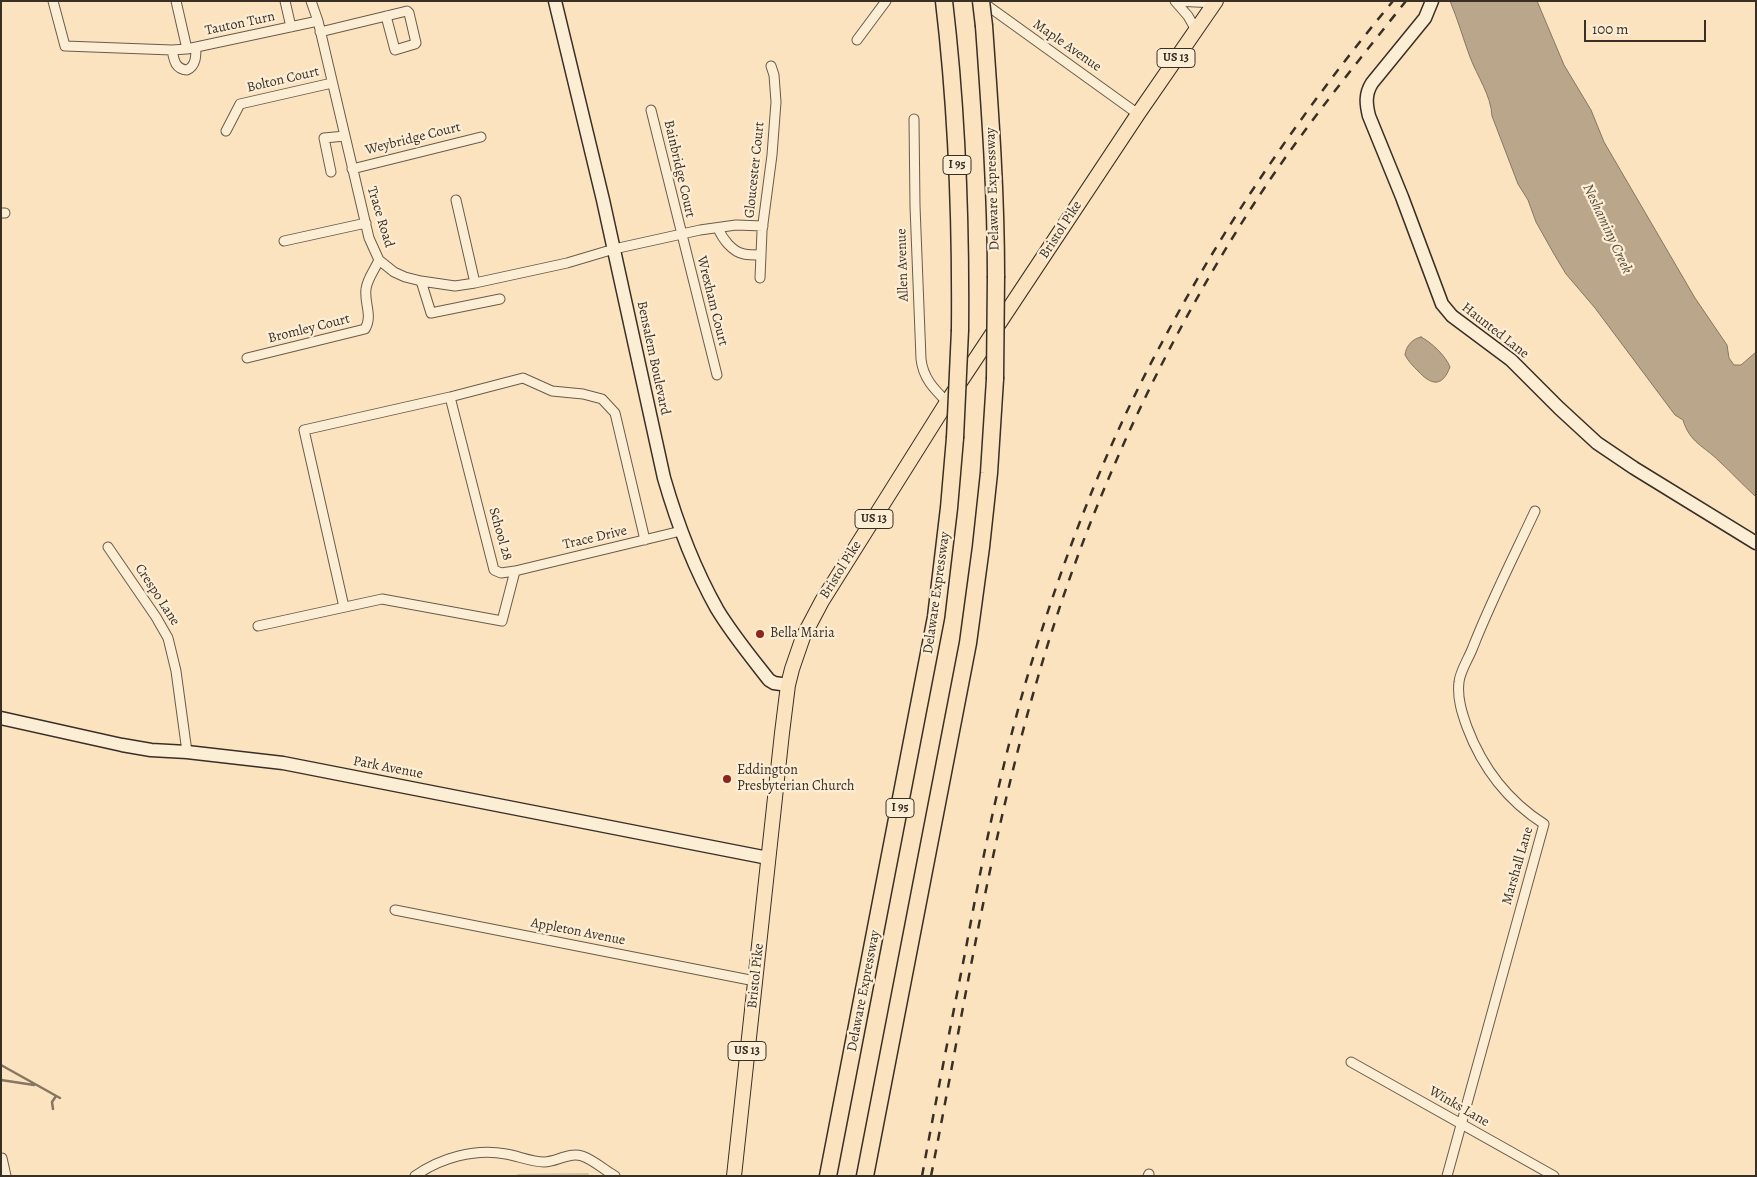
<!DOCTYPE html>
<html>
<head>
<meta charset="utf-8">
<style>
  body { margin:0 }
  #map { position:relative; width:1757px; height:1177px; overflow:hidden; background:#fbe3bf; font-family:Alegreya,serif }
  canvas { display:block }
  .frame { position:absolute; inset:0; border:2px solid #392f25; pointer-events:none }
  .scale { position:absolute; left:1584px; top:20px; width:122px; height:22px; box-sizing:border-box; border:2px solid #392f25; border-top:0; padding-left:6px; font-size:15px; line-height:18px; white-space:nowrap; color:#392f25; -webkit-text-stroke:4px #fcedd5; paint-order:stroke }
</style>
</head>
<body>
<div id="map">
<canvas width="1757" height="1177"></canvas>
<div class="frame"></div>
<div class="scale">100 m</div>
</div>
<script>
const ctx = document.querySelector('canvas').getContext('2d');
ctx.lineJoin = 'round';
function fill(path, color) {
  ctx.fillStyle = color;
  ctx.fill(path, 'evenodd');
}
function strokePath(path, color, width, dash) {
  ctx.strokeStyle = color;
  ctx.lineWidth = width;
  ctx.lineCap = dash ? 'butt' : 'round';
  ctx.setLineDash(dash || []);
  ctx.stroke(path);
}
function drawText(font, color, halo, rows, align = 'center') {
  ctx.font = font + ' Alegreya,serif';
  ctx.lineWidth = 4.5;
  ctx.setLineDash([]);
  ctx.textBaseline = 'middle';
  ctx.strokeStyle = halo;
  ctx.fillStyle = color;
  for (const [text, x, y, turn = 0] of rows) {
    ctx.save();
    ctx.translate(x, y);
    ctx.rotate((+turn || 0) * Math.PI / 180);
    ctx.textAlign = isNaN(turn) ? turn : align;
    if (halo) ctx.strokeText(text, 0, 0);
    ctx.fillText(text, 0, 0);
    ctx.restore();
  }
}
fill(new Path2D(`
  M588,1173L590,1176H518L517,1174Z`), '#dac4a5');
const water = new Path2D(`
  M1450,1H1537L1564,65L1591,110L1604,142L1695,298L1727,345L1729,358L1734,365H1741L1756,352V497C1743,485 1731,472 1719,461C1704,446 1690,443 1683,420L1675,415L1595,308L1566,274L1554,254L1536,222L1528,200L1518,184L1492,116C1491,95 1477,76 1470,57C1463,38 1458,20 1450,1Z
  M1421,337C1431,342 1446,356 1450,367C1442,388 1431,385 1418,371C1413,366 1408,361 1405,355C1406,346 1412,339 1421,337Z`);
fill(water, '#b9a68b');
strokePath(water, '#867662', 1);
strokePath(new Path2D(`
  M1,1065L60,1098
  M1,1080L34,1085
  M53,1109L52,1102L56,1096`), '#867662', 2.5);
const street = new Path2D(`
  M53,1L65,46L172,50L187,49L318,21
  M176,1L187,49
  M285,1L291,27
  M311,1L318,21L369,238L379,260L394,272L405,277L421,281L455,286L475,283L567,263L614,249L700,230L736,225L763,226
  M981,1L1138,114
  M1175,1L1188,16L1196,30
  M1176,1L1215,3
  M320,32L407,11L409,13L416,43L415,44L395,50L386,16
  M857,40L886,1
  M172,50C174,60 175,69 187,70C196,66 196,56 196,47
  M651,110L717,375
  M914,119L915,206L921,359C923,378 934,389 947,402
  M226,131L240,104L332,83
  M352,169L481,137
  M331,172L324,138L345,136
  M456,200L475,283
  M1,213H5
  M718,228C722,238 732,252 744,254C749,255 755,255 761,255
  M284,241L366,223
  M760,278L762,231L772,155L776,102L774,75L771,66
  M421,281L431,313L500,299
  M247,358L365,329C373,316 364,303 366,289C367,279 375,269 379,260
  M108,547L156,617L168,638L176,671L187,752
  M515,571L681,531
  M344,607L304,430L450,397L523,378L552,391L583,394L602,399L615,413L645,540
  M258,626L382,599L502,621L515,571L501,573L494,570L450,397
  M395,910L755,981
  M1351,1062L1554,1176
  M2,1158L6,1176
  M415,1176C440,1158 475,1148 506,1154C518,1156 532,1162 544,1162C557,1162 568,1152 582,1156C594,1160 604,1170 615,1176
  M1148,1176L1149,1174
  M1447,1176L1544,824C1508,801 1482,767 1467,727C1462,713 1457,698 1459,682C1460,671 1469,658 1473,647C1491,601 1514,556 1535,511`);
const secondary = new Path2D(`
  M555,1L603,200L664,478C677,523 694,568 717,609C732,634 751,657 769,680L774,683L788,685
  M1432,1L1425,18L1372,83C1365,94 1366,104 1369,116L1402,197L1442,304L1452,316L1511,360L1559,408L1597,443L1634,468L1756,543
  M1,718L122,745L151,750L187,752L283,763L768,858`);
const primary = new Path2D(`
  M734,1176L782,733L788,685L792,669L803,637L822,601L947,402L1138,114L1216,1`);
const highway = new Path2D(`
  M944,1C957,110 961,220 960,330
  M984,26C990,110 996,192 996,276
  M828,1176L936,617L949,508L955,438
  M865,1176L968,643L981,547L989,473L995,379`);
strokePath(street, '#6a5c4c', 11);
strokePath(secondary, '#392f25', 15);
strokePath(primary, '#392f25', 16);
strokePath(highway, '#392f25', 19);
strokePath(street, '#fcedd5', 9);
strokePath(secondary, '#fcedd5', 12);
strokePath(primary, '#fbe3bf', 14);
strokePath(highway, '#fbe3bf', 16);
strokePath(new Path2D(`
  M922,1176C936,1100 951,1024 966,948C983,855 1002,762 1029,671C1064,556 1107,442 1165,337C1229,217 1306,106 1393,1
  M931,1176C964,1009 990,840 1038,677C1085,514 1157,356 1248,213C1295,139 1351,70 1406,1`), '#392f25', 2.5, [9, 9]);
const highwayBridge = new Path2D(`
  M981,1L984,26
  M995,379L996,276
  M955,438L960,330`);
strokePath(highwayBridge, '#392f25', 19, []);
strokePath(highwayBridge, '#fbe3bf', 16);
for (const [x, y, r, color] of [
  [760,634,5,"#8f2418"],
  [727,779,5,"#8f2418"]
]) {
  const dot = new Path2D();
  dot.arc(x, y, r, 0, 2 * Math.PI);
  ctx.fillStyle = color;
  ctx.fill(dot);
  strokePath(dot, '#fcedd5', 2);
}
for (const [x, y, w] of [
  [1176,58,38],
  [957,165,28],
  [874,519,38],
  [900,808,28],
  [747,1051,38]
]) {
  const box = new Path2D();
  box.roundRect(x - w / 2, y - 9.5, w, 19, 4);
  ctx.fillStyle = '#fcedd5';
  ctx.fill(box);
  strokePath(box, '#392f25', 1);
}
drawText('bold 12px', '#392f25', null, [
  ["US 13",1176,58],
  ["I 95",957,165],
  ["US 13",874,519],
  ["I 95",900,808],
  ["US 13",747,1051]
]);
drawText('14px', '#392f25', '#fcedd5', [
  ["Tauton Turn",240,24,-12],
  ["Maple Avenue",1067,46,35],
  ["Bolton Court",283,80,-13],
  ["Weybridge Court",413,139,-14],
  ["Bainbridge Court",679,169,77],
  ["Gloucester Court",755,170,-84],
  ["Delaware Expressway",993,189,-92],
  ["Trace Road",380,217,73],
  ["Bristol Pike",1061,230,-57],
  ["Allen Avenue",903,265,-92],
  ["Wrexham Court",712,301,76],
  ["Bromley Court",309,329,-14],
  ["Haunted Lane",1495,331,38],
  ["Bensalem Boulevard",653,358,78],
  ["School 28",500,534,74],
  ["Trace Drive",595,538,-13],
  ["Bristol Pike",841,570,-58],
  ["Delaware Expressway",937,593,-82],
  ["Crespo Lane",157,595,57],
  ["Park Avenue",388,768,11],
  ["Marshall Lane",1518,866,-74],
  ["Appleton Avenue",578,932,11],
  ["Bristol Pike",756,976,-84],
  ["Delaware Expressway",864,991,-79],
  ["Winks Lane",1459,1107,30]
]);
drawText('14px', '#392f25', '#fcedd5', [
  ["Bella Maria",770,634],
  ["Eddington",737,771],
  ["Presbyterian Church",737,787]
], 'left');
drawText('italic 15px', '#594d3e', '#fcedd5', [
  ["Neshaminy Creek",1607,229,65]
]);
</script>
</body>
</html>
